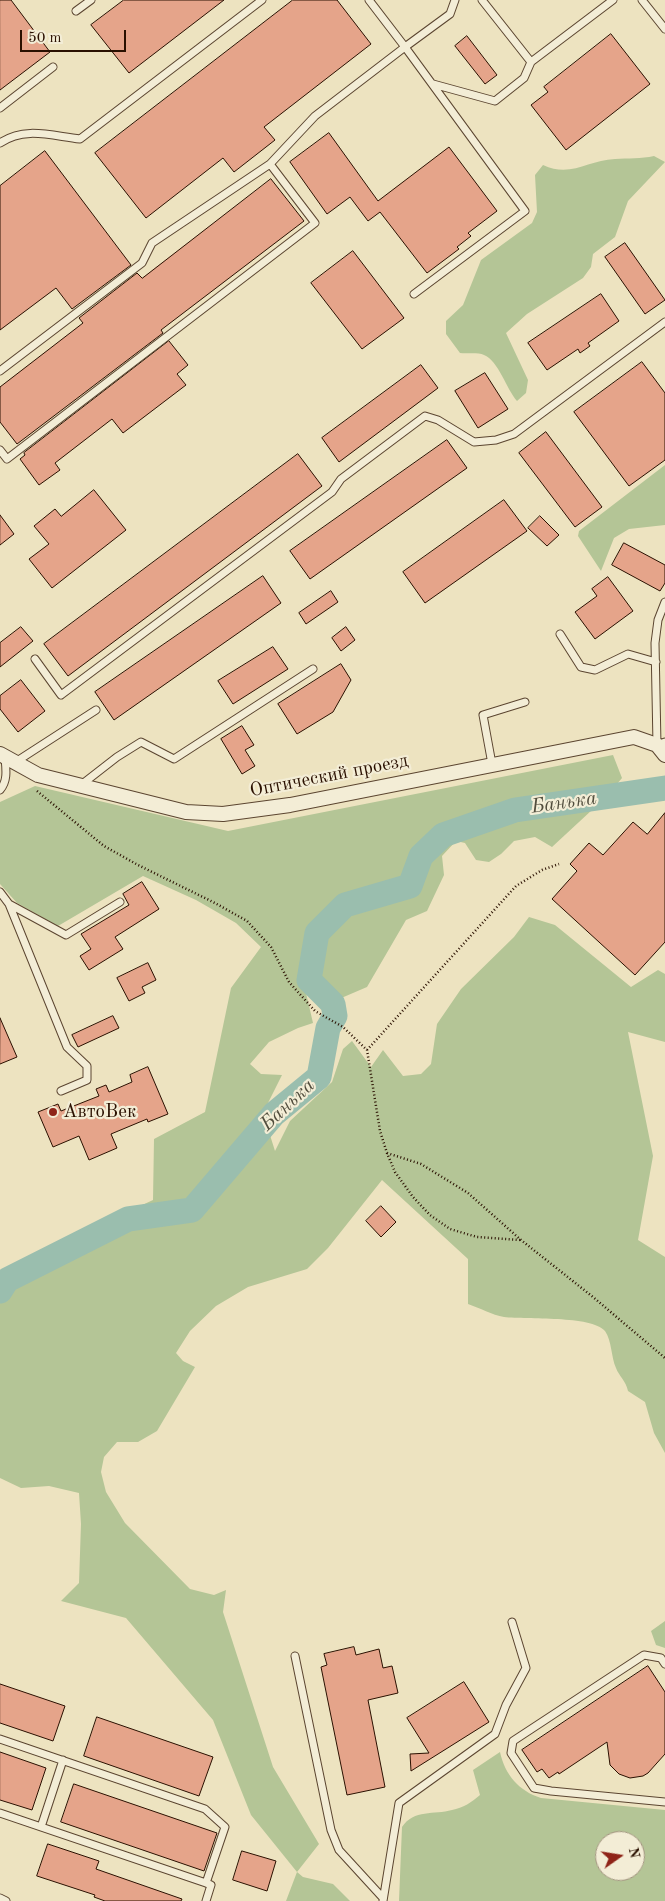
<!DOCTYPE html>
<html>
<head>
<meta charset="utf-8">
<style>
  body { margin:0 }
  #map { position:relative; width:665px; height:1901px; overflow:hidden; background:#ede3c0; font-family:"Old Standard TT",serif }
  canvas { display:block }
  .north { position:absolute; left:595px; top:1831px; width:50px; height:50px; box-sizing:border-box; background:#f3edd6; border:1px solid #a39580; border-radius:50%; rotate:77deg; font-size:14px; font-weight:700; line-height:20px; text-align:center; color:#2a1000 }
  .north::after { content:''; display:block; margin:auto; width:18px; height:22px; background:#8f2418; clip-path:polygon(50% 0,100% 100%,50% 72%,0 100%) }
  .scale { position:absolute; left:20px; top:30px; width:106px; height:22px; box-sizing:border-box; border:2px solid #2a1000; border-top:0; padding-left:6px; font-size:15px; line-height:18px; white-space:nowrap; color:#2a1000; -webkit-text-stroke:4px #f3edd6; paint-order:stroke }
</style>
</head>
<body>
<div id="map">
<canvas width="665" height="1901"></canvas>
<div class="north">N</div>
<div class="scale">50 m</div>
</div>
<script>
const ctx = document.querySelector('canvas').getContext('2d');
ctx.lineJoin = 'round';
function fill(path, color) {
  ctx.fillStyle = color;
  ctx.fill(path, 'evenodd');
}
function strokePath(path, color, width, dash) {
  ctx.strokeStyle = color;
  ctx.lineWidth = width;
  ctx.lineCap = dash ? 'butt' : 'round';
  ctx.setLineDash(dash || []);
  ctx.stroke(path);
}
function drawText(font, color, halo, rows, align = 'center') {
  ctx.font = font + ' "Old Standard TT",serif';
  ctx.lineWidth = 4.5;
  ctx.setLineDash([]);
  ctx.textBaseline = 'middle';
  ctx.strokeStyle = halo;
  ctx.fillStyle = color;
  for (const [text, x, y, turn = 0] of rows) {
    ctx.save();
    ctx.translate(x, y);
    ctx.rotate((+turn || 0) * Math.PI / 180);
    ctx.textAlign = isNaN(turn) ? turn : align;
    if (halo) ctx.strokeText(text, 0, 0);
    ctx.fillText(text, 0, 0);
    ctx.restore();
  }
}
fill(new Path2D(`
  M654,156L665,162L628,201L615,237L593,254L591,267L583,278L527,314L506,333L528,380L526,393L517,401C507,390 498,360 484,355C478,352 467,354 460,353L446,334V321L463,305L481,260L532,223L537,212L535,175L543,165C571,178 588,160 615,159C628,158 641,159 654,156Z
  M665,465V525L629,529L614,538L601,571L578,536L579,531Z
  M613,755L622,778L606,797L552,847L535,837L514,841L501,854L489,862L476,860L465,843L456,841L442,856L444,875L427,911L406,920L367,987L339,999L303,980L313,1023L298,1028L269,1042L250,1064L261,1074L282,1075L263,1113L275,1151L290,1121L332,1082L343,1049L352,1041L371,1067L383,1050L403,1076L421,1074L431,1064L437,1024L461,989L514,937L529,917L555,925L631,987L658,970L665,974V1042L628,1032L653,1156L638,1240L665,1257V1453L654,1433L645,1402L628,1391C626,1381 619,1376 616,1368C611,1357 612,1341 605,1331C591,1315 527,1320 504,1317C492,1315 480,1308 468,1304V1259L382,1180L328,1248L307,1269L248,1287L216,1306L190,1331L176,1353L183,1361L195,1367L157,1431L138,1442H117L104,1457L101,1472L106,1492L125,1523L190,1589L214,1595L226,1590L223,1612L273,1767L319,1844L297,1872L303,1877L333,1884L350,1901H286L297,1872L251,1815L213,1720L126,1618L61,1601L79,1583L81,1524L79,1493L49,1486L21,1488L0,1478V1278L37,1254L153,1200L154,1139L205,1112L231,988L261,947L236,923L196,900L143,876L58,926L17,903L0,884V802L35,786L228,831Z
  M665,1621V1648L656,1645L651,1631Z
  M500,1752C505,1775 519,1791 541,1798L665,1810V1901H399L402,1827C414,1809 434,1815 452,1810C463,1808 472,1802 480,1795L473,1770ZM605,1841H635V1871H605Z`), '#b4c596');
strokePath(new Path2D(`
  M0,1291L7,1280L128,1219L192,1210L274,1114L319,1077L328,1028L335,1016L333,1004L309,980L317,933L345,905L410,886L421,856L443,835L515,810L665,788`), '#9abeae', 25);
const building = new Path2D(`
  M0,0H11L50,52L0,90Z
  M124,0H224L129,73L91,25Z
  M293,0H337L371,44L264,127L275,140L234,172L223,158L146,218L95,153Z
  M611,34L650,84L566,150L531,105L548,92L544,87Z
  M467,36L497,75L485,84L455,46Z
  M329,133L378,201L449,147L497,211L468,233L471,236L457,247L459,249L427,273L380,212L368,221L350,197L327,214L290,162Z
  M45,151L131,265L72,309L56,288L0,330V186Z
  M271,179L304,221L161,330L163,333L17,444L0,422V387L83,323L79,318L137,273L142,278Z
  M625,243L665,300L645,314L605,257Z
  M353,251L404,318L362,349L311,283Z
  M601,294L619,321L588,343L590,346L580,353L578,349L547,370L528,343Z
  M169,341L188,365L177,374L186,385L123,433L112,419L55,463L60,470L39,485L20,459L25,455L24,453Z
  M642,362L665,393V460L629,486L574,412Z
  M421,365L438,388L339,462L322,438Z
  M485,373L508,409L478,428L455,391Z
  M546,432L602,507L575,527L519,453Z
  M447,440L467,468L310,579L290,551Z
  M298,454L322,486L68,676L44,644Z
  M94,490L126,530L52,588L29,559L49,544L34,526L55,509L61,516Z
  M504,500L527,531L425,603L403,572Z
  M0,515L14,534L0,545Z
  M540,516L559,535L547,546L528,528Z
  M624,543L665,565V583L660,591L612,565Z
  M263,576L281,603L114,720L95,692Z
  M608,577L633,611L595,639L575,612L597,596L592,589Z
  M331,591L338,602L306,624L299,613Z
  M21,627L33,641L0,667V643Z
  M346,627L355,640L341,651L332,638Z
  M273,647L288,669L233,704L218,681Z
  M341,664L351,680L333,712L297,734L278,704Z
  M21,680L45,711L18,732L0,709V696Z
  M242,726L254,745L245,750L255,766L242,774L221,739Z
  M665,813V942L635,975L552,899L577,871L570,864L589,843L603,855L633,822L647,834Z
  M142,882L159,909L115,937L123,949L89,970L80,956L91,949L81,934L129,905L123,894Z
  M148,963L156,980L142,987L145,993L129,1001L117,978Z
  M113,1016L119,1028L78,1047L72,1035Z
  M0,1018L17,1057L0,1064Z
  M148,1067L168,1114L148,1122L147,1119L111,1134L117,1148L89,1160L79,1136L53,1147L38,1112L58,1104L61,1111L99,1096L96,1089L106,1085L109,1092L132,1082L130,1075Z
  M381,1206L396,1222L381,1237L366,1221Z
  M354,1647L356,1655L379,1649L383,1668L392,1666L398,1693L368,1700L385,1787L347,1795L321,1667L327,1665L324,1654Z
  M648,1666L665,1692V1754L648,1773L643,1776L630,1778L619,1774L610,1765L607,1742L559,1774L558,1772L549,1778L542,1769L537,1772L522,1750Z
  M464,1682L489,1722L411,1771L410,1754L429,1753L407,1718Z
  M0,1684L65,1706L53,1741L0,1723Z
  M97,1717L213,1757L199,1796L84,1756Z
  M0,1752L46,1768L32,1810L0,1800Z
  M74,1784L217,1833L204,1871L61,1822Z
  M48,1844L99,1861L96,1869L182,1899L181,1901H105L94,1897L95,1895L37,1876Z
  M242,1851L276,1861L267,1891L233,1880Z`);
fill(building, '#e5a48a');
strokePath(building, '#2a1000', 1);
const lane = new Path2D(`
  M482,0L531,62L613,0
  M642,0L665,29
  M76,11L91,0
  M433,84L495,101L524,78L531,62
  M0,108L53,67
  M0,143C25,126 52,136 80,139L262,0
  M414,294L525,211L405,47L450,14L455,0
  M0,371L142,263L152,243L270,164L315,116L405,47L369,0
  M0,450L7,459L315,223L270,164
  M665,602L658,620L655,643L657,745L665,742
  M560,634L581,667L595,670L628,654L656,662
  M35,659L61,695L332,492L341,479L425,416L438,420L474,442L496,440L514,434L665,322
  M14,763L96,710
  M492,764L483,715L525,702
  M81,785L117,757L141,742L174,759L313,669
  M0,790C8,781 6,769 5,758
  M0,892L9,904L66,935L120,902
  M9,904L67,1047L87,1066V1080L61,1091
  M295,1656L331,1830L339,1850L383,1898
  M665,1664L661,1658L644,1655L513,1741L511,1753L534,1788L551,1791L665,1802
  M0,1739L205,1809L225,1827L206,1883
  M0,1813L206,1883L211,1885L206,1901
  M41,1827L63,1760
  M0,1898L6,1901
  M383,1901L399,1803L495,1734L506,1705L526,1668L512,1622`);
const street = new Path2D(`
  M0,754L38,775L186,812L223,814L290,805L634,737L657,745L665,755`);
strokePath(lane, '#5b4530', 9);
strokePath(street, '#5b4530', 16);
strokePath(new Path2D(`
  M37,791L104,846L138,865L215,903L247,921L271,947L289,982L315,1011L343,1027L367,1050L380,1131L387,1153L395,1172L413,1197L430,1215L450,1229L477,1237L521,1240
  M367,1050L516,886L542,870L559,864
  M387,1153L421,1164L468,1193L521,1240L593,1297L665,1358`), '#2a1000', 2.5, [1, 2.5]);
strokePath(lane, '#f3edd6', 7);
strokePath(street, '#f3edd6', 14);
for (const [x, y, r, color] of [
  [53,1112,5,"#8f2418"]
]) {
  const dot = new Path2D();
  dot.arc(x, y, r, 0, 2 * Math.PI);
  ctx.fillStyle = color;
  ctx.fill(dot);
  strokePath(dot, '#f3edd6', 2);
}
drawText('19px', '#2a1000', '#f3edd6', [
  ["Оптический проезд",329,776,-11]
]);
drawText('19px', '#2a1000', '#f3edd6', [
  ["АвтоВек",63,1112]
], 'left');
drawText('italic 20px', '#514d3d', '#f3edd6', [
  ["Банька",564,803,-8],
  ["Банька",288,1105,-43]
]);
</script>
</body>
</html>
